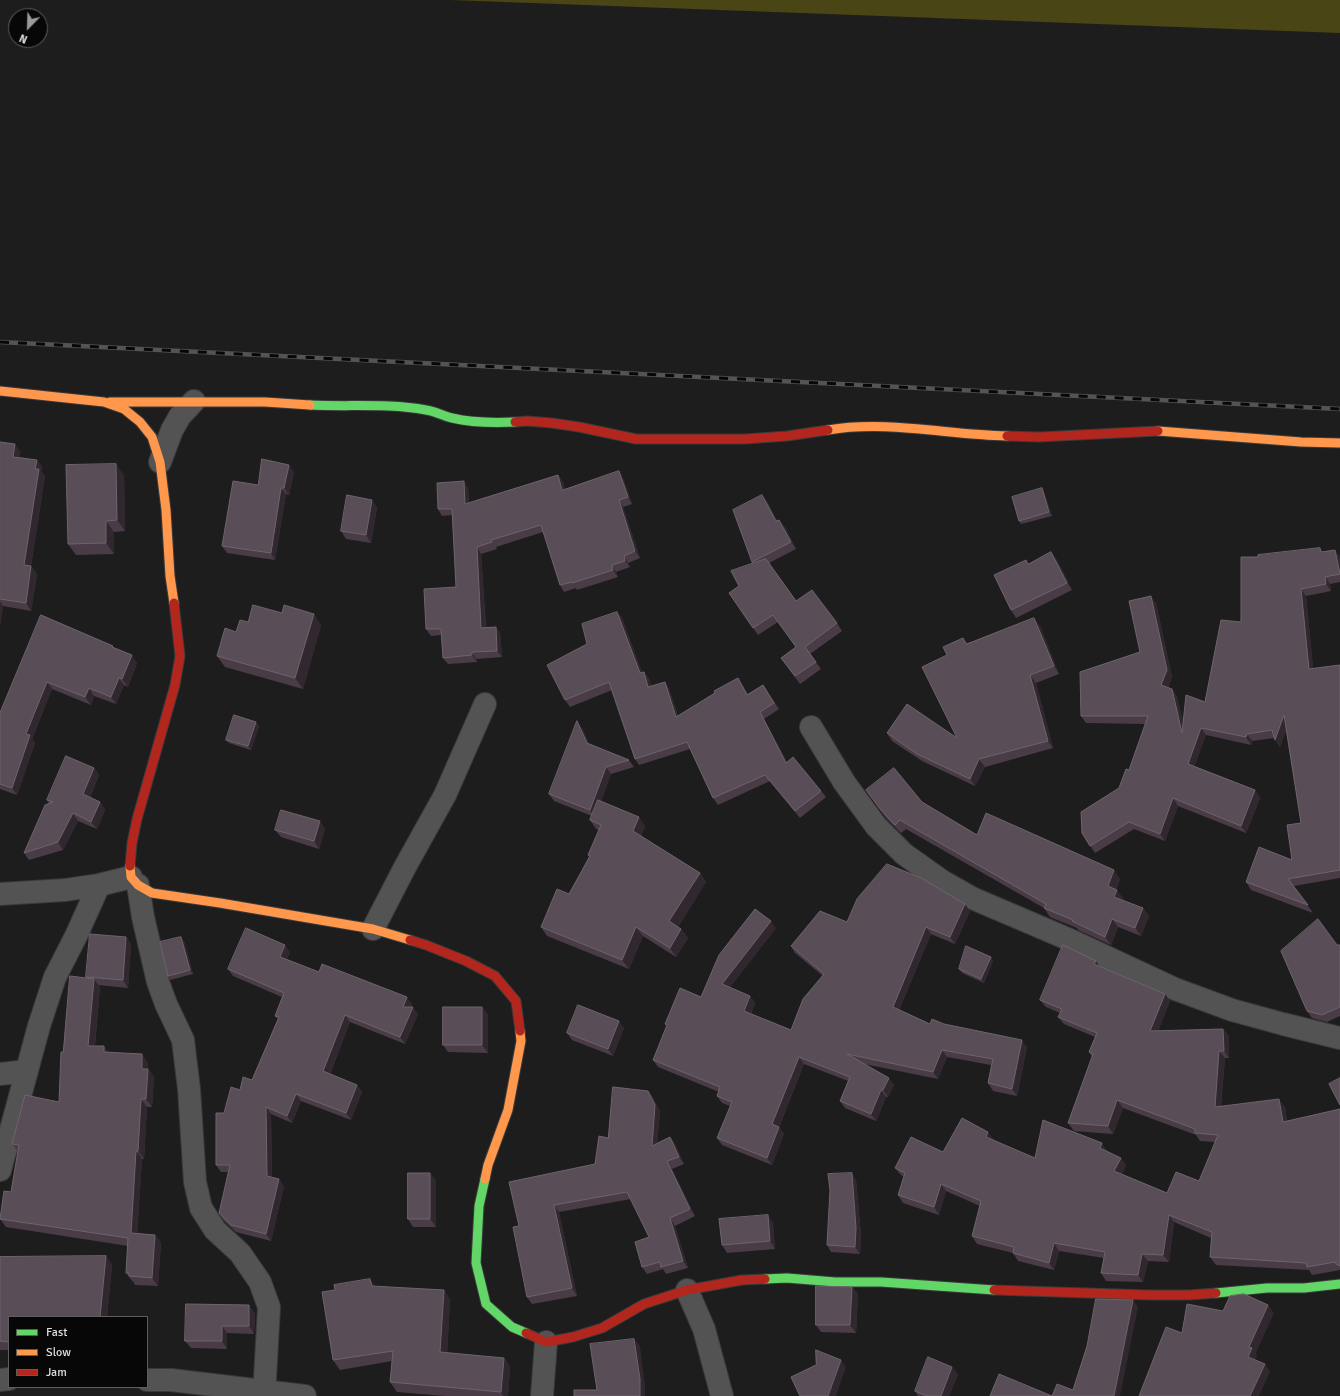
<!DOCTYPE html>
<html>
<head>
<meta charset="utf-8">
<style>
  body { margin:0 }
  #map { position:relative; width:1340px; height:1396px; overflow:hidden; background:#1e1d1e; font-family:Signika,sans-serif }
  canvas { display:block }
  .legend { position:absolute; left:8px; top:1316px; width:140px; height:72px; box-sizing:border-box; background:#080707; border:1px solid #5e5d5d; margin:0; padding:5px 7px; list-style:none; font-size:12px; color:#dfddde }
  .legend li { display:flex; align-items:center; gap:8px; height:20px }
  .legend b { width:20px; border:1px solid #5e5d5d }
  .north { position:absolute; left:8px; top:8px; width:40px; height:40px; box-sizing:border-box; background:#080707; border:1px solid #5e5d5d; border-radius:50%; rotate:203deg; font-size:11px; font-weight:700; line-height:16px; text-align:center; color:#dfddde }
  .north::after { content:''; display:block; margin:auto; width:14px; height:18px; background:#9b9a9b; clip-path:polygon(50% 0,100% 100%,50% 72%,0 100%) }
</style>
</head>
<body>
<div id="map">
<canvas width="1340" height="1396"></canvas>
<ul class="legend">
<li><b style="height:5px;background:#63d668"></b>Fast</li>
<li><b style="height:5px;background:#ff974d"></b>Slow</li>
<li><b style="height:5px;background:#b3261e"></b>Jam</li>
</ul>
<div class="north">N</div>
</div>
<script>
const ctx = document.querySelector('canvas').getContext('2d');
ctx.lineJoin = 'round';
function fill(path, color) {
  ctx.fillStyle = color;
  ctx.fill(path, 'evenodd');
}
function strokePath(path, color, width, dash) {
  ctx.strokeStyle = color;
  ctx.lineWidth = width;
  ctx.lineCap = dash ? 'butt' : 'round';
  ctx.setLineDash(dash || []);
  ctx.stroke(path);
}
fill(new Path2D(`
  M450,0H1340V33Z`), '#494514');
const street = new Path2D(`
  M160,462L172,430L180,416L194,401
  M811,727L844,782L876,826L904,854L942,881L972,898L1068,939L1175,989L1232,1010L1283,1024L1340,1038
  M138,885L143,917L158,982L166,1004L183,1040L189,1089L195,1182L201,1208L215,1230L240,1253L260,1282L269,1307L264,1396
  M0,894L65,890L99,885L131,877
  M373,929L405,867L445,795L485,704
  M0,1074L27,1071
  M0,1170L39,1026L55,977L76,936L99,885
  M687,1290L704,1329L722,1396
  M0,1380L9,1379
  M147,1380H171L305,1396
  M542,1396L546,1342`);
const fast = new Path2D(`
  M310,405C349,407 388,403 426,410C435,411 443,416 452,418C473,423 494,423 515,422
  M485,1179L479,1206L476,1263L486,1304L512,1327L526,1333
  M765,1279L787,1278L835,1282H881L994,1290
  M1216,1293L1267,1288H1304L1340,1284`);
const slow = new Path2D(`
  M0,391L104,402L124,409L140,422L152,437L160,462L166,510L170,576L174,603
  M110,402H265L310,405
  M828,430C888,420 947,435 1007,436
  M1158,431L1301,442L1340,443
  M130,866L131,877L138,885L152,893L220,903L373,929L410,940
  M485,1179L488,1165L508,1110L521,1041L520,1031`);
const jam = new Path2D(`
  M515,422L527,421L552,423L579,427L636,439H745L787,436L828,430
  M1007,436L1039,437L1158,431
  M130,866L132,843L137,819L175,685L180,656L174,603
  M410,940L426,945L466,961L495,976L516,1001L520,1031
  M994,1290L1149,1295H1189L1216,1293
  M526,1333L546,1342L573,1337L602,1328L644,1304L687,1290L742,1280L765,1279`);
strokePath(street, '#3b3a3b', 24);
strokePath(fast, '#3b3a3b', 11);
strokePath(slow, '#3b3a3b', 11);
strokePath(jam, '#3b3a3b', 11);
strokePath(street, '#545354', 22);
strokePath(fast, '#63d668', 9);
strokePath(slow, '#ff974d', 9);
strokePath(jam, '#b3261e', 9);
const rail = new Path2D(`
  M0,342L1340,409`);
strokePath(rail, '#555455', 4.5);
strokePath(rail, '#080707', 3, [9]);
fill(new Path2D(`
  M0,442L20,451L19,457L37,460L42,467L41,472L45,476L31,566L37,574L31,611L3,606L0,625Z
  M294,472L289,495L286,494L275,560L227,553L222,546L258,485Z
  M124,475L125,531L114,532V554L76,555L68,544Z
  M558,475L563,482L565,490L623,478L632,504L623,507L640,558L628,563L630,567L616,572L618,577L577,590L576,588L564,592L560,585L543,532L496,547L497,549L481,554L486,627H496L500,633L502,657L476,659L477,662L448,664L443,658L441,635L431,636L426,629L456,587L452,515L442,516L438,509L468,488L469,503Z
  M1042,488L1044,492L1052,516L1021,524L1019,521Z
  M762,495L768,503L777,521L785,527L796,549L769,563L796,601L837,623L842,631L810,654L821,669L800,684L781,658L796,647L778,622L758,635L729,593L739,586L752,564V562Z
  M377,507L371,543L346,539L341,531Z
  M1320,548L1322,552L1340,556V582L1330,584L1331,591L1306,596L1313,668L1340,665V878L1294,886L1313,913L1251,890L1246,882L1292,860L1301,823L1286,730L1280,747L1274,738L1252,741L1251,745L1206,735L1194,766L1255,790L1260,798L1246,833L1178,806L1165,841L1134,829L1095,853L1082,833L1119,788L1129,770L1146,724L1086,723L1081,716L1140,652L1156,603L1172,677L1168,688L1172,689L1177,697L1183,722L1205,702L1241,622L1258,557Z
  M1051,552L1057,560L1072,590L1016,618L1011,610Z
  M617,612L622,618L642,673L644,672L649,679L651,686L665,682L669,689L678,716L715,693L738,678L748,694L763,685L779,709L764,719L787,762L821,791L826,797L800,818L770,781L718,805L713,798L690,749L639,765L635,759L612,690L570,707L565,700L587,644Z
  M282,613L321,625L303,689L225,667L217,656L236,632L248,622Z
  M41,615L115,648L137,663L128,687L124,685L116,704L94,696L91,705L52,689L32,739L35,743L17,795L0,789V713Z
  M1040,626L1059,674L1036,683L1053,748L985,767L975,786L922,761L892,741L887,733L957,738L947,655L963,638L967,643Z
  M256,722L259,726L251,750L229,743L226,740Z
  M582,728L589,744L629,760L634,767L611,774L601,801L645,826L641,836L700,873L706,882L678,927L681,929L688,938L676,957L643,936L629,969L547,936L541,927L569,894L589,857L588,855L599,830L596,829L590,820L592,816L554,801L549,794Z
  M94,768L99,775L90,798L100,802L105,810L97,829L78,821L63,850L29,860L24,853L49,804L47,800Z
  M866,790L922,802L977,835L1120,879L1116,890L1123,898L1122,900L1143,908L1149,916L1141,936L1118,927L1111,945L1078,930L1077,928L1050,917L1044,908L906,829L901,833L886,818Z
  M325,829L319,849L281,837L275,830Z
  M970,911L955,944L931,934L899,1010L930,1024H944L1027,1047L1017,1096L993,1091L988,1083L991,1065L947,1057L938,1079L864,1064L894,1085L888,1097H886L876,1121L845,1108L840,1101L848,1081L804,1064L779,1127L784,1134L772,1165L722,1145L717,1138L730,1106L722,1103L717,1096L719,1092L658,1067L653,1060L667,1026L665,1024L701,997L776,928L730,987L750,996L755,1003L751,1014L791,1030L823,976L795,953L791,946L847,922Z
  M126,937L131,944L128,988L98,985L100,987L95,1046H104L108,1052L148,1063V1069L154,1077L152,1107H147L144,1159H142L137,1233L155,1235L161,1243L158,1286L135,1285L133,1281H132L126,1273L128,1246L6,1227L0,1219L11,1192L18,1152L12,1144L59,1102L63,1052L87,978L86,977Z
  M184,941L193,974L170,980L168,976Z
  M1337,945H1340V1016L1327,1022L1312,1018L1307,1011Z
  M290,952L287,959L319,972L412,1004L411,1007L418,1014L405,1044L350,1022L330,1074L357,1085L362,1092L351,1120L301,1101L292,1123L271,1114L272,1177L284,1186L271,1241L236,1232L223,1220L219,1213L229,1172H221L216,1165L224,1113L240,1090L252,1080L278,1019L275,1016L282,997L233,976L228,969Z
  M991,957L993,961L984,983L962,973L959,969Z
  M1099,966L1165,994L1170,1001L1158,1031L1223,1029L1229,1037V1058H1225L1221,1106L1285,1107L1287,1121L1340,1109V1270L1312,1275L1309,1270L1216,1265L1210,1257L1211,1238L1174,1222L1169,1262L1148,1261L1143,1282L1106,1281L1101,1273L1104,1258L1059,1251L1054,1270L1018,1261L1013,1253L977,1244L972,1236L980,1206L946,1191L939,1215L903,1203L898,1195L904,1177L901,1175L895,1168L943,1152L994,1140H993L1035,1158L1107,1151V1152L1126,1165L1122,1174L1167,1193L1199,1181L1215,1142L1200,1141L1196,1135L1123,1108L1113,1134L1074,1131L1068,1123L1092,1057L1089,1052L1095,1037L1064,1024L1058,1017L1060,1013L1046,1007L1040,1000Z
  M482,1007L488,1015V1053L448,1052L443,1045Z
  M624,1028L613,1056L572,1040L567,1033Z
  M648,1091L653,1098L660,1112L657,1143L670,1137L675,1144L684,1164L672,1169L695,1216L675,1226L688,1268L666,1274L663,1269L647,1274L642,1267L649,1237L631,1199L559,1212L577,1296L532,1304L527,1297L519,1226L595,1164L608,1138Z
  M436,1180V1227H413L408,1219Z
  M856,1180L861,1235L860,1254L831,1252L827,1245Z
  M773,1223L775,1249L727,1253L722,1245Z
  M106,1256L112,1265L107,1317H9V1350H0V1257Z
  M376,1287L444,1290L450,1300L447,1353L504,1358L510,1367L508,1396H445L397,1392L390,1382L392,1361L340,1370L333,1360Z
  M852,1287L858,1294L856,1333L821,1332L816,1325Z
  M255,1313L254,1334L227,1333V1349L191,1348L185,1341Z
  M958,1374L949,1396H918L915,1391Z`), '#493c46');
fill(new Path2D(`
  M15,444L20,451L19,464L13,457Z
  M37,460L42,467L41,472L45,476L30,572L24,565Z
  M116,464L124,475L125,531L117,520Z
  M289,465L294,472L289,495L284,488Z
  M619,471L623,478L632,504L628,497Z
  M558,475L563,482L567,497L562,490Z
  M464,481L468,488L469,511L465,504Z
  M281,488L286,494L275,560L271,553Z
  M1042,488L1044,492L1052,516L1049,512Z
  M762,495L768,503L781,529L776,521Z
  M372,500L377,507L371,543L366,535Z
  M619,500L623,507L640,558L635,551Z
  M779,520L785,527L796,549L791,542Z
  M106,521L114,532V554L106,543Z
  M477,547L481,554L486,634L481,628Z
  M1335,550L1340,556V574Z
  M1051,552L1057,560L1072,590L1067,583Z
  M624,556L628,563L630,567L625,561Z
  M612,565L616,572L618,577L613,570Z
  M31,566L37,574L31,611L26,603Z
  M1325,577L1330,584L1331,591L1326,584Z
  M1301,589L1306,596L1314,676L1309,669Z
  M1151,596L1156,603L1172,677L1166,693L1161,685Z
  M0,601L3,606L0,625Z
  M617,612L622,618L645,680L640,673Z
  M314,614L321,625L303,689L295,678Z
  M1034,618L1040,626L1059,674L1054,666Z
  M496,627L500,633L502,657L497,651Z
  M472,652L476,659L477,662L472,655Z
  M132,655L137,663L128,687L122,679Z
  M644,672L649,679L653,694L648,687Z
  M1030,675L1036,683L1053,748L1048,741Z
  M119,678L124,685L116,704L111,697Z
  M738,678L742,685L752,701L747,695Z
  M47,682L52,689L32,739L35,743L17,795L12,788L26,734Z
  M665,682L669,689L680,724L676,717Z
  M89,688L94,696L91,705L85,697Z
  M1172,689L1177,697L1187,740L1182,733Z
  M760,712L764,719L791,769L786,763Z
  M1284,715L1289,723L1280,747L1275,740Z
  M577,721L582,728L592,750L587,743Z
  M256,722L259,726L251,750L248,746Z
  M1201,728L1206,735L1193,771L1188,764Z
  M1247,734L1252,741L1251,745L1246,737Z
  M979,759L985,767L975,786L970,779Z
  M606,767L611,774L595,817L590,810Z
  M94,768L99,775L88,802L83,794Z
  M1255,790L1260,798L1246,833L1241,826Z
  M1173,798L1178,806L1165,841L1160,834Z
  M100,802L105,810L97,829L91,822Z
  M73,813L78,821L63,850L58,842Z
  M639,817L645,826L639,840L633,831Z
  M320,821L325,829L319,849L314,841Z
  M1114,870L1120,879L1114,895L1108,886Z
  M700,873L706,882L676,930L669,921Z
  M1117,890L1123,898L1120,905L1114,897Z
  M965,904L970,911L955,944L950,937Z
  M1143,908L1149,916L1141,936L1135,928Z
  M1112,919L1118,927L1111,945L1105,937Z
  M771,921L776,928L727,991L722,984Z
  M636,927L643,936L629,969L622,960Z
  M926,927L931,934L897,1014L893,1007Z
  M681,929L688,938L676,957L670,948Z
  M126,937L131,944L128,988L123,980Z
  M181,937L184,941L193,974L190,970Z
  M285,945L290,952L285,964L280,957Z
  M991,957L993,961L984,983L981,979Z
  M1096,961L1101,968L1094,964Z
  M94,979L100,987L94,1054L88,1046Z
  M1165,994L1170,1001L1155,1039L1150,1031Z
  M750,996L755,1003L749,1018L744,1011Z
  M407,997L412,1004L408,1014L403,1007Z
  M413,1007L418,1014L405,1044L400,1037Z
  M482,1007L488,1015V1053L482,1045Z
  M345,1015L350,1022L328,1078L323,1071Z
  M619,1021L624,1028L613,1056L608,1049Z
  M1223,1029L1229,1037V1058L1224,1051Z
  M1022,1040L1027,1047L1017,1096L1012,1089Z
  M104,1046L110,1054L104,1052Z
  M942,1050L947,1057L938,1079L933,1072Z
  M1219,1051L1225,1058L1220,1114L1215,1107Z
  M142,1054L148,1063V1069L154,1077L152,1107L146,1099L142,1069Z
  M799,1057L804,1064L777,1131L772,1124Z
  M889,1078L894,1085L888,1097L883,1090Z
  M357,1085L362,1092L351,1120L346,1113Z
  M881,1090L886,1097L876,1121L871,1114Z
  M648,1091L653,1098L660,1112L656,1153L652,1146Z
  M296,1094L301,1101L292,1123L287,1116Z
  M141,1099L147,1107L144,1159L138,1151Z
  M1279,1099L1285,1107L1288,1130L1283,1122Z
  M1117,1100L1123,1108L1113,1134L1108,1126Z
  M266,1107L271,1114L272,1183L267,1176Z
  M779,1127L784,1134L772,1165L767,1158Z
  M988,1132L994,1140L991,1145L986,1137Z
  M670,1137L675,1144L684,1164L679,1157Z
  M1102,1143L1107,1151L1105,1156L1100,1148Z
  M136,1151L142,1159L137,1241L131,1233Z
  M1121,1158L1126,1165L1120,1178L1114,1171Z
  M667,1161L672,1169L695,1216L690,1209Z
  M430,1173L436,1180V1227L430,1219Z
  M852,1173L856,1180L861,1235L860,1254L855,1247Z
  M279,1179L284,1186L271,1241L266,1234Z
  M941,1184L946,1191L939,1215L934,1207Z
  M554,1205L559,1212L577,1296L572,1288Z
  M768,1215L773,1223L775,1249L770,1241Z
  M1169,1215L1174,1222L1169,1262L1163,1255Z
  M670,1218L675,1226L688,1268L683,1261Z
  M155,1235L161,1243L158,1286L152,1278Z
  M1054,1243L1059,1251L1054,1270L1049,1263Z
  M1142,1254L1148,1261L1143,1282L1138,1275Z
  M106,1256L112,1265L107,1317H100Z
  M370,1279L377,1289L372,1286Z
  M852,1287L858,1294L856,1333L850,1325Z
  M444,1290L450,1300L447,1361L440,1352Z
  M1133,1300L1138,1307L1120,1396H1114Z
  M249,1305L255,1313L254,1334L249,1326Z
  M1268,1305L1274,1313L1256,1353L1257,1356L1254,1364L1248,1357L1249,1347Z
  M222,1326L227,1333V1349L222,1341Z
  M634,1339L640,1346L645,1386V1396H640Z
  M504,1358L510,1367L508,1396H503L501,1392Z
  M841,1360L846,1367L836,1396H828Z
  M1265,1364L1270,1372L1259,1396H1250Z
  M952,1367L958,1374L949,1396H941Z`), '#31282f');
const building = new Path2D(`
  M0,442L15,444L13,457L37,460L35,469H39L24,565L31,566L26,603L0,599Z
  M262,459L289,465L284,488H281L271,553L222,546L233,481L258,485Z
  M116,464L117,520L106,521V543L68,544L66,465Z
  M619,471L628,497L619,500L635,551L624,556L625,561L612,565L613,570L572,583V582L560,585L541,525L491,540L492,542L477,547L481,628L496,627L497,651L472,652V655L443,658L441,629H426L424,589L456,587L452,509H438L437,483L464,481L465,504L558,475L562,490Z
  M1042,488L1049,512L1019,521L1012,497Z
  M347,495L372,500L366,535L341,531Z
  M762,495L776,521L779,520L791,542L752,562L733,510Z
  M1320,548L1321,552L1335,550L1340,574L1325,577L1326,584L1301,589L1309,669L1340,665V870L1288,879L1308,905L1246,882L1259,847L1292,860L1287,825L1301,823L1284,715L1275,740L1272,730L1247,734L1246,737L1201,728L1188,764L1255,790L1241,826L1173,798L1160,834L1129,822L1090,846L1082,833L1081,812L1119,788L1126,769L1129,770L1148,716H1081L1080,672L1140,652L1129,601L1151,596L1167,670L1161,685L1172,689L1182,733L1186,695L1205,702L1221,620L1241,622V557H1258V555Z
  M1051,552L1067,583L1011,610L994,575L1026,560L1028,564Z
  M766,559L796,601L812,590L837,623L805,647L816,662L795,676L781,658L796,647L773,615L753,628L729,593L739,586L731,571Z
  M253,605L282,613L284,605L314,614L295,678L217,656L225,628L236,632L240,620L248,622Z
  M617,612L640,673L644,672L648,687L665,682L676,717L715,693L714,691L738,678L747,695L763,685L774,703L760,712L786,763L793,757L821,791L795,811L765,775L713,798L687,742L635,759L609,682L565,700L547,665L587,644L582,624Z
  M41,615L113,646L112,647L132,655L122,679L119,678L111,697L89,688L85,697L47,682L26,734L30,735L12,788L0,784V713Z
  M1034,618L1054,666L1030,675L1048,741L979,759L970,779L917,754L887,733L907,704L957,738L922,667L947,655L943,647L963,638L966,644Z
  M234,715L256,722L248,746L226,740Z
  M577,721L587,743L629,760L606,767L590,810L549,794Z
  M66,756L94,768L83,794L100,802L91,822L73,813L58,842L24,853L45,805L53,802L47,800Z
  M894,768L922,802L977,835L986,813L1114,870L1108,886L1117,890L1114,897L1143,908L1135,928L1112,919L1105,937L1072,921L1073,920L1044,908L1046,904L900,820L895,825L880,809L866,790Z
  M598,800L639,817L633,831L700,873L669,921L681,929L670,948L636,927L622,960L541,927L557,889L569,894L590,856L588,855L601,825L590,820Z
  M281,810L320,821L314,841L275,830Z
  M887,864L921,878L965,904L950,937L926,927L893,1007L930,1024L932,1019L944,1024L1022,1040L1012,1089L988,1083L993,1059L942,1050L933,1072L847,1054L889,1078L883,1090H881L871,1114L840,1101L850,1077L799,1057L772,1124L779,1127L767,1158L717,1138L732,1102L717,1096L720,1087L653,1060L667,1025L665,1024L680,988L701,997L719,955L755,909L771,921L722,984L750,996L744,1011L791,1030L803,999L824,974L791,946L820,911L847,922L857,899Z
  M1318,919L1337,945H1340V1007L1322,1015L1307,1011L1281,951Z
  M246,928L285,945L280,957L319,972L322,964L407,997L403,1007H413L400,1037L345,1015L323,1071L357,1085L346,1113L296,1094L287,1116L266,1107L267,1176L279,1179L266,1234L231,1225L219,1213L230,1165H216V1113H224L231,1087L240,1090L243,1077L252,1080L279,1017L275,1016L284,993L228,969Z
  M90,934L126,937L123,980L86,977Z
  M181,937L190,970L168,976L160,942Z
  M1063,945L1096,961L1094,964L1165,994L1150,1031L1223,1029L1224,1051H1219L1215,1107L1279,1099L1283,1122L1340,1109V1266L1336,1264L1335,1262L1307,1267L1306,1263L1210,1257L1212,1232L1169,1215L1163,1255L1142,1254L1138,1275L1101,1273L1105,1252L1054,1243L1049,1263L1013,1253L1014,1247L972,1236L981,1201L941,1184L934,1207L898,1195L905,1173L895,1168L911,1137L943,1152L962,1118L988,1132L986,1137L1035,1158L1043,1120L1102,1143L1100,1148L1121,1158L1114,1171L1167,1193L1176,1172L1199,1181L1218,1135L1195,1133V1129L1117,1100L1108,1126L1068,1123L1093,1054L1089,1052L1097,1033L1058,1017L1062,1009L1040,1000Z
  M966,946L991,957L981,979L959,969Z
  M70,976L94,979L88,1046H104V1052L142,1054V1069H148L146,1099H141L138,1151H136L131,1233L155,1235L152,1278L129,1276V1273H126L128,1238L0,1219L4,1191L11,1192L19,1145L12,1144L25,1095L59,1102L61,1052H63Z
  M578,1005L619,1021L608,1049L567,1033Z
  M443,1007H482V1045H443Z
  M1340,1078V1105L1329,1084Z
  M613,1087L648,1091L655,1105L652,1146L670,1137L679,1157L667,1161L690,1209L670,1218L683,1261L661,1267L660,1262L642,1267L635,1242L649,1237L627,1192L554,1205L572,1288L527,1297L513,1227L519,1226L509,1182L595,1164L599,1136L608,1138Z
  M408,1173H430V1219H408Z
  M852,1173L856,1228L855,1247L827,1245L830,1190L828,1174Z
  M768,1215L770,1241L722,1245L719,1219Z
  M106,1256L100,1317H9V1342L0,1341V1257Z
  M370,1279L372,1286L444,1290L440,1352L504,1358L501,1392L390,1382L393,1351L333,1360L322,1292L335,1290L334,1285Z
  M816,1286L852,1287L850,1325H816Z
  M1244,1294L1268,1305L1249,1347L1252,1348L1248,1357L1265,1364L1250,1396H1139L1166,1327L1182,1333L1187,1304L1223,1311L1230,1296Z
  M1096,1299L1133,1300L1114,1396H990L999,1374L1052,1396L1057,1384L1073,1390L1087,1346Z
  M186,1304L249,1305V1326H222V1341H185Z
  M634,1339L640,1379V1396H574V1390H597L590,1344Z
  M816,1350L841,1360L828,1396H800L791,1377L816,1365Z
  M928,1357L952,1367L941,1396H927L915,1391Z`);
fill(building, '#594d57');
strokePath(building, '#6e646c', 1);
</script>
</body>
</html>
